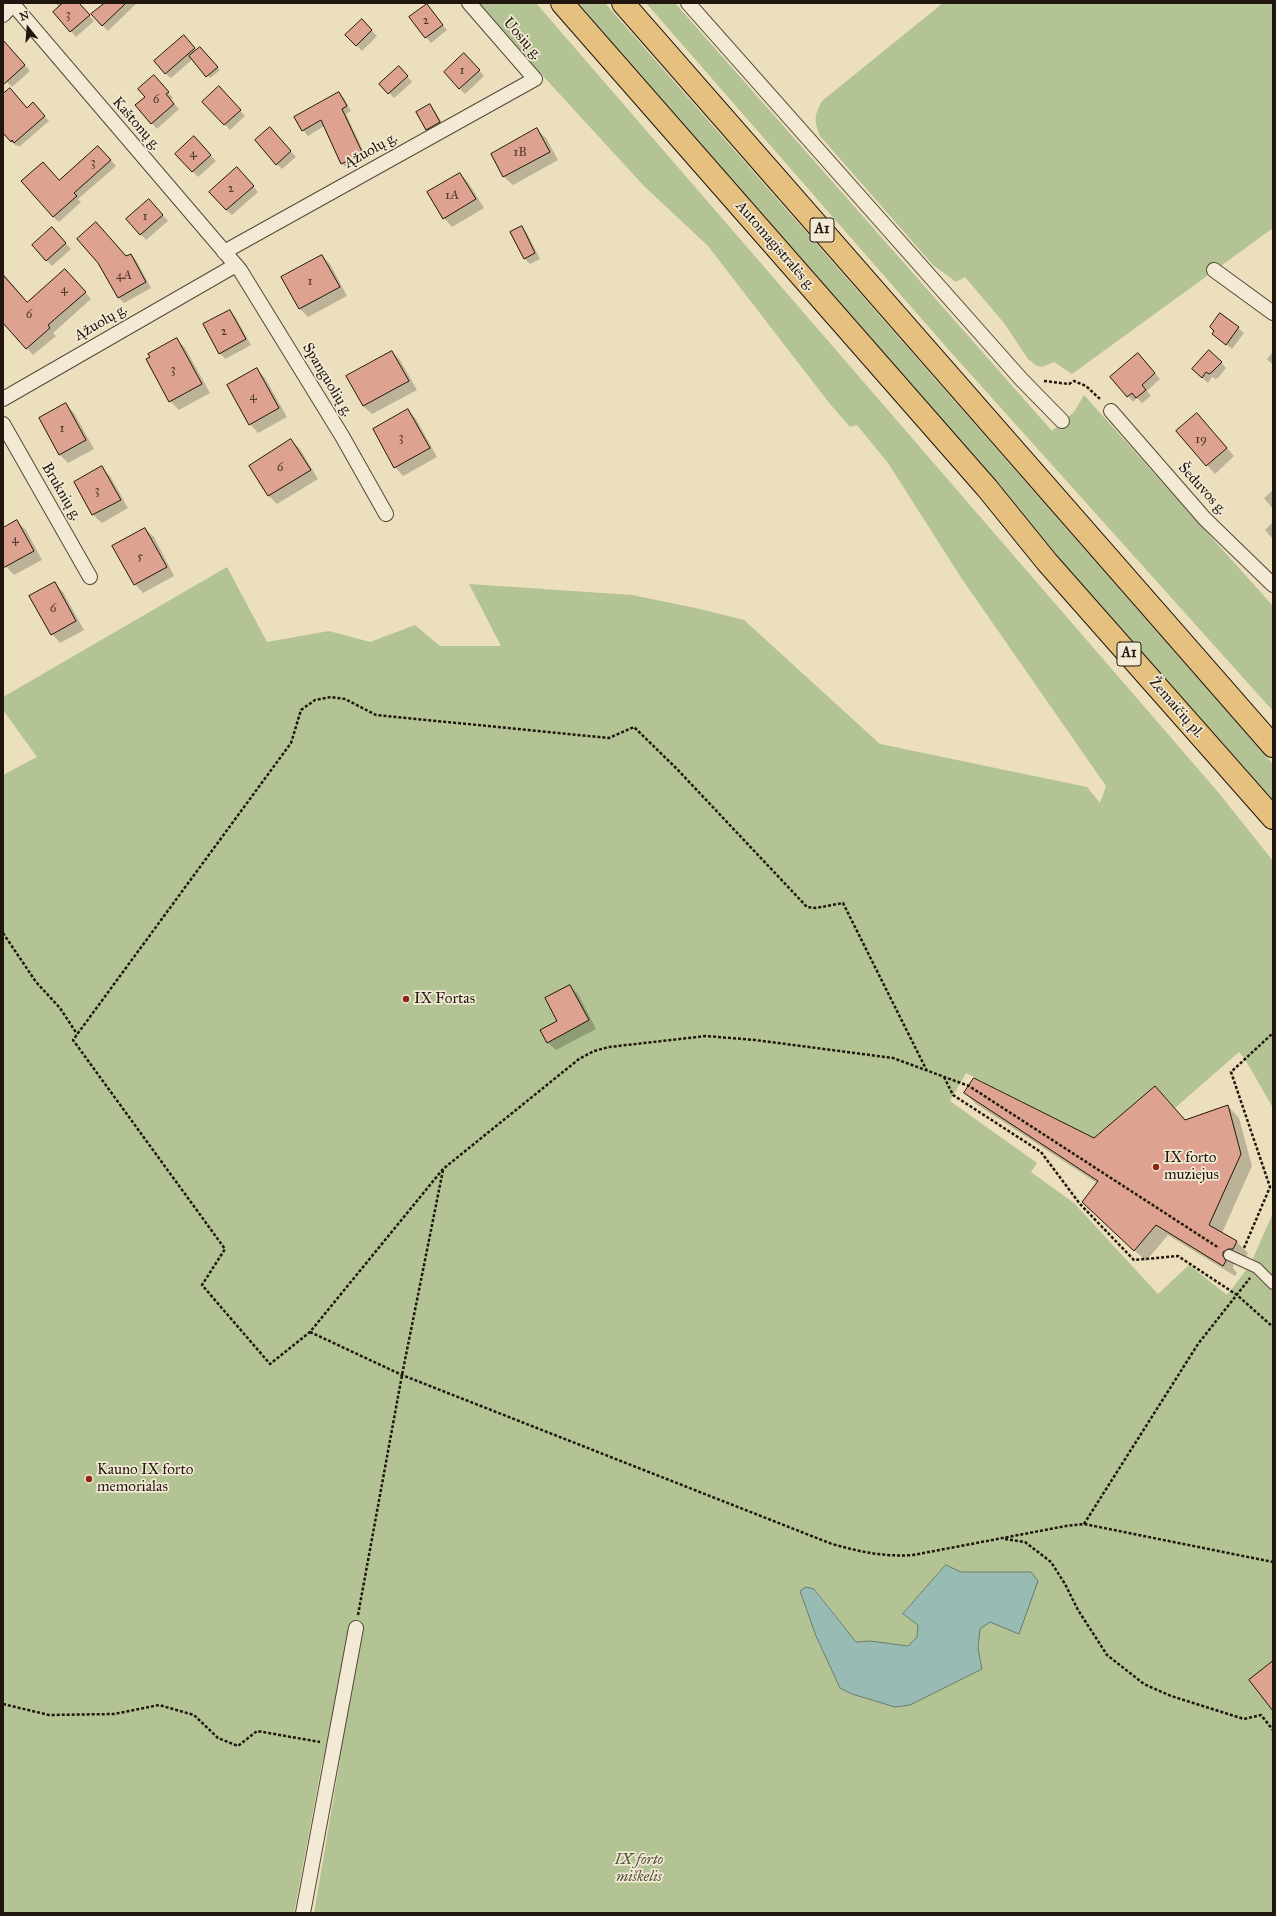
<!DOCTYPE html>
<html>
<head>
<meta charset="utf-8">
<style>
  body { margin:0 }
  #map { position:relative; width:1276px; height:1916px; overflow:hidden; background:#ebdfbd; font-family:"IM FELL Great Primer",serif }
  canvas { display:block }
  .frame { position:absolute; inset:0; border:4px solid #21160d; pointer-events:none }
  .north { position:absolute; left:8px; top:8px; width:40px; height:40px; -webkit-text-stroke:3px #f2ead4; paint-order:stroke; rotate:343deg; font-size:11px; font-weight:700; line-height:16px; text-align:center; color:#21160d }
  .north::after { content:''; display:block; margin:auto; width:14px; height:18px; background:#21160d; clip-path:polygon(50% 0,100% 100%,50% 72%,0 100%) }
</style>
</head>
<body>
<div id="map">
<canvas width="1276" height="1916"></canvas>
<div class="frame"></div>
<div class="north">N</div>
</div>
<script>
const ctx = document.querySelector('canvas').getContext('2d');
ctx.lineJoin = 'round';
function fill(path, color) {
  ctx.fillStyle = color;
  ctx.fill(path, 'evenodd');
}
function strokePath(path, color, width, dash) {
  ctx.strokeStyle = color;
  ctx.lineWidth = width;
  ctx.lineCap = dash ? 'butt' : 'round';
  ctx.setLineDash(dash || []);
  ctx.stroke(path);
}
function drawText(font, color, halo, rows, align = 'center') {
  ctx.font = font + ' "IM FELL Great Primer",serif';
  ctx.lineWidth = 3.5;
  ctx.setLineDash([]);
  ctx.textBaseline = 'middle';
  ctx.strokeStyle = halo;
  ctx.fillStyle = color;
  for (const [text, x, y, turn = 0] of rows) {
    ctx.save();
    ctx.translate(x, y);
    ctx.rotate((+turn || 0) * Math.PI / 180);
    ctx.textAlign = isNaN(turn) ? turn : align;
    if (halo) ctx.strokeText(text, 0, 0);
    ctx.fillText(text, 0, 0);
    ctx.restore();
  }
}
fill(new Path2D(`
  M476,3H536L1218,792L1273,861V1108L1245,1059L1239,1052L1175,1108L1155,1086L1094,1138L966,1073L950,1101L1037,1163L1031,1172L1074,1203L1158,1294L1189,1265L1227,1295L1250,1265L1273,1213V1913H314L340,1760L323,1758L294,1913H3V775L37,757L3,710V697L227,567L267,642L329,631L370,642L415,625L440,646H501L469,584L632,595L700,609L744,620L880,744L1087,787L1100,803L1106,786L962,579L888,463L857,425L850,427L830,404L708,246L644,186ZM946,1565L961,1572H1031L990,1622L980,1629L978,1648L982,1669L895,1707L852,1694L840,1688L816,1636L800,1591L815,1589L856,1642L870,1641L908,1646L917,1637L918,1625L903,1614Z
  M575,3H605L1273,764V804Z
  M646,3H675L1052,431L1074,412L1084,395L1273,606V711L948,349Z
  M943,3H1273V228L1072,374L1054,362L1042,367L1037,366L1028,359L1004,323L965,277L956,282L933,265L820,136C814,120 814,116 822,101Z`), '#b3c394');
const water = new Path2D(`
  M946,1565L961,1572H1031L1038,1581L1019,1634L990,1622L980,1629L978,1648L982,1669L910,1705L895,1707L852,1694L840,1688L816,1636L800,1591L806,1587L814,1589L856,1642L870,1641L908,1646L917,1637L918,1625L903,1614Z`);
fill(water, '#98bcb3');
strokePath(water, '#687a71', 1);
fill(new Path2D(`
  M56,3H79L94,21L76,37L71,31Z
  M106,3H137L108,31L102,25Z
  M426,5L447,30L431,43L426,37Z
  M362,21L377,36L362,51L347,35Z
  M189,42L197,51H203L220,70L210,78L193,59L171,78L165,73Z
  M3,54H15L30,71L12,87L3,78Z
  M470,60L484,76L465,94L459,88Z
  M404,73L412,82L394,98L381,84Z
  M159,82L173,98L171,100L179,109L157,129L137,106Z
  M224,93L245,116L230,130L204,102Z
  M339,93L344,98L351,111L346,114L367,159L347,169L342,163L324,126L308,136L303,130Z
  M3,95L27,109L37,108L49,121L19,147L18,145L16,146L3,132Z
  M430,106L435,111L445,128L432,135L426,129Z
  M537,130L546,138L558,160L513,185L504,177L492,154Z
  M275,134L296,157L282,169L277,164Z
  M194,138L216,161L198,177L176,154Z
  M103,152L116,166L78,199L81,202L59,222L53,217L59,182Z
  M243,174L258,192L232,215L226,210Z
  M460,174L468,182L484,208L452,227L444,218Z
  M154,205L168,221L146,240L127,219Z
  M522,228L527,233L540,259L530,264L525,259L512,233Z
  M58,234L71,249L52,266L33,245Z
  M131,255L136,260L151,288L124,303L119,298L127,257Z
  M322,256L330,264L347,296L308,317L300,309L283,277Z
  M3,273L28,303L72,277L91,299L53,333L56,336L33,355L3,321Z
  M230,311L235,316L251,345L225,359L220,353Z
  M1238,328L1244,333L1232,349L1213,334Z
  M177,340L185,348L210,393L179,410L170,401L151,357Z
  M392,352L400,360L417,390L372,414L363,406Z
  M1273,352V365L1267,359Z
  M1144,360L1160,379L1147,391L1151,396L1142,403L1137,398L1133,402L1128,396Z
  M1221,362L1226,368L1218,378L1215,379L1212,377L1208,383L1199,375Z
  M257,370L265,378L287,417L258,433L250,424Z
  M66,405L74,413L94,449L68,463L60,455Z
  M408,410L416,419L437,457L403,476L395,467Z
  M1205,423L1234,456L1215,474L1207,465Z
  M291,440L300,449L318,479L277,504L269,496L250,466Z
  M102,467L110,476L128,508L102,523L93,515L75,482Z
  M1273,490V509L1264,498Z
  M17,522L26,530L42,560L14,575L3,563V530Z
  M1273,522V539L1265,530Z
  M145,529L154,537L174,576L143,593L135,584Z
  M54,583L63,592L84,630L60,643L52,634Z
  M570,986L578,994L596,1029L556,1050L547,1042L558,1021Z
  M1155,1087L1186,1121L1228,1106L1239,1118L1252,1166L1222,1233L1237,1242L1248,1253L1244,1260L1240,1259L1234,1263L1233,1268L1237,1273L1235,1276L1168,1235L1146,1261L1094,1213L1097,1183L976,1104L965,1093L1094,1139Z`), '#0003');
const building = new Path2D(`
  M63,3H79L90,15L70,32L53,12Z
  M105,3H126L102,26L91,14Z
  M427,4L443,25L425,38L409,17Z
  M362,19L372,30L356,46L345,35Z
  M184,35L195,48L165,74L154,61Z
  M3,40L25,65L3,85Z
  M200,47L218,67L206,77L189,56Z
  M464,53L480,70L459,89L444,72Z
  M399,66L408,76L388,94L379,84Z
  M154,75L169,92L166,94L174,104L151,124L135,105L145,97L138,89Z
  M219,86L241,110L224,125L202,102Z
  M10,88L27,108L33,102L45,116L14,143L12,140L11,142L3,133V94Z
  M339,92L347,106L342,109L363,154L341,164L321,120L302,131L294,117Z
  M430,104L440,122L426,130L416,112Z
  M270,127L291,151L276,165L255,140Z
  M537,128L550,152L503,177L491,154Z
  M194,136L211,155L192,172L175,154Z
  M98,146L111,160L74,193L77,196L53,217L21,181L43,162L59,180Z
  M237,167L254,186L226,210L209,192Z
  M460,173L476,199L443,219L427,192Z
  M149,199L163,215L140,235L126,219Z
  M96,222L126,256L131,254L146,282L118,298L98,263L77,239Z
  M522,226L535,253L524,259L510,232Z
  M52,227L66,243L46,261L32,245Z
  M322,255L340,287L299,309L281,277Z
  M65,269L86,292L48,325L50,328L26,349L3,323V275L27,302Z
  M230,310L246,339L219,354L203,324Z
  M1220,313L1239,327L1226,345L1212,334L1214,331L1210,327Z
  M177,338L202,384L169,402L146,359L150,357L148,354Z
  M1209,350L1222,362L1212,372L1209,374L1206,372L1202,378L1192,369Z
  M392,351L409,381L363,406L346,376Z
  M1138,353L1155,373L1142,385L1146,390L1136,398L1132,393L1127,397L1110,377Z
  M257,368L279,408L249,425L227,385Z
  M66,403L86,440L59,455L39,418Z
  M408,409L430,448L394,468L373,429Z
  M1197,413L1227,448L1206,466L1176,431Z
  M291,439L311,470L268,496L249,466Z
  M102,466L121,500L92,515L74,482Z
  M17,520L34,551L3,568V528Z
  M145,528L167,567L134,585L112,546Z
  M55,582L76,621L51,635L29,596Z
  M570,985L589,1020L547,1043L540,1030L557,1021L545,998Z
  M974,1078L1094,1138L1155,1086L1185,1120L1228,1105L1241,1154L1209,1225L1237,1241L1233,1249H1228L1223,1252V1256L1226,1261L1223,1266L1156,1225L1134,1251L1082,1202L1098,1181L964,1093Z
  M1273,1661V1711L1249,1680Z`);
fill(building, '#dea390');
strokePath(building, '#21160d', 1);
const pedestrian = new Path2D(`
  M1229,1255L1257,1268L1273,1284`);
const minor = new Path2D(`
  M12,3L240,270L342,436L386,514
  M688,3L1021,379L1062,421
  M3,15L14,3
  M224,252L535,79L469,3
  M1214,270L1273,313
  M3,399L236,265
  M1111,411L1205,519L1273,585
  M3,424L90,577
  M303,1913L356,1628`);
const trunk = new Path2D(`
  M562,3L987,488L1047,562L1273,818
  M623,3L1273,746`);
strokePath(pedestrian, '#544839', 12);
strokePath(minor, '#544839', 16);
strokePath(trunk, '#21160d', 24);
strokePath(new Path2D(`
  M1044,381L1069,384L1074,381L1086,386L1101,400
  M3,933L36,982L60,1008L77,1034
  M927,1071L843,903L816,908L807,907L677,769L634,727L609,738L376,715L345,699L331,697L315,700L301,710L291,743L73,1040L225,1249L202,1285L270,1364L310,1332L443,1169L579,1059L594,1051L609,1047L706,1036L755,1040L893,1058L969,1086L1219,1248
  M944,1077L953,1095L1041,1152L1080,1204L1134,1260L1178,1256L1237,1295L1273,1327
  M1244,1248L1270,1187L1231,1072L1273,1033
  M310,1332L402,1375L832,1544C861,1552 883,1557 913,1555L1066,1526L1084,1524L1273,1562
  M1084,1524L1198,1344L1250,1278
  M1005,1539L1025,1542L1051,1562L1065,1584L1078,1610L1107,1655L1144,1684L1171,1696L1244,1719L1261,1715L1273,1730
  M358,1615L402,1375L443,1170
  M3,1704L49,1715L114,1714L159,1705L194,1715L218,1738L238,1746L257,1731L320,1742`), '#21160d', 2.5, [3, 2]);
strokePath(pedestrian, '#f2ead4', 10);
strokePath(minor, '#f2ead4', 14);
strokePath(trunk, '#e6c07e', 22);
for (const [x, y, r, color] of [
  [406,999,4,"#8f2418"],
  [1156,1167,4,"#8f2418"],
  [89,1479,4,"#8f2418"]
]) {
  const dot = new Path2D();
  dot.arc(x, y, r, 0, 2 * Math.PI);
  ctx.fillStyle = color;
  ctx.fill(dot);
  strokePath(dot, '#f2ead4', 1.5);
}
drawText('13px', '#50392e', null, [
  ["3",68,15],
  ["2",426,21],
  ["1",462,71],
  ["6",156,100],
  ["1B",520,153],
  ["4",193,154],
  ["3",93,163],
  ["2",231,189],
  ["1A",452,196],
  ["1",145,217],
  ["4A",124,276],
  ["1",310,282],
  ["4",64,290],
  ["6",29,315],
  ["2",224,332],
  ["3",173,370],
  ["4",253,397],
  ["1",62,429],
  ["3",401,438],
  ["19",1201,440],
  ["6",280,468],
  ["3",97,491],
  ["4",15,540],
  ["5",140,557],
  ["6",53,609]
]);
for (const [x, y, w] of [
  [822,230,24],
  [1129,654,24]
]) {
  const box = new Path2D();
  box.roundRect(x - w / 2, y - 12, w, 24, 3);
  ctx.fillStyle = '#f2ead4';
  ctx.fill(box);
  strokePath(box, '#21160d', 1);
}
drawText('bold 14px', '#21160d', null, [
  ["A1",822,230],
  ["A1",1129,654]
]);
drawText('15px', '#21160d', '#f2ead4', [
  ["Uosių g.",522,39,49],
  ["Kaštonų g.",136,124,49],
  ["Ąžuolų g.",371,151,-29],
  ["Automagistralės g.",775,246,49],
  ["Ąžuolų g.",101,323,-30],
  ["Spanguolių g.",327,380,59],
  ["Šeduvos g.",1202,489,48],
  ["Bruknių g.",61,492,60],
  ["Žemaičių pl.",1176,708,49]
]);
drawText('15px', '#21160d', '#f2ead4', [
  ["IX Fortas",414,999],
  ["IX forto",1164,1158],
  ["muziejus",1164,1175],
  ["Kauno IX forto",97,1470],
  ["memorialas",97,1487]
], 'left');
drawText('italic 15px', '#54533c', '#f2ead4', [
  ["IX forto",639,1860],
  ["miškelis",639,1877]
]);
</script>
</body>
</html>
